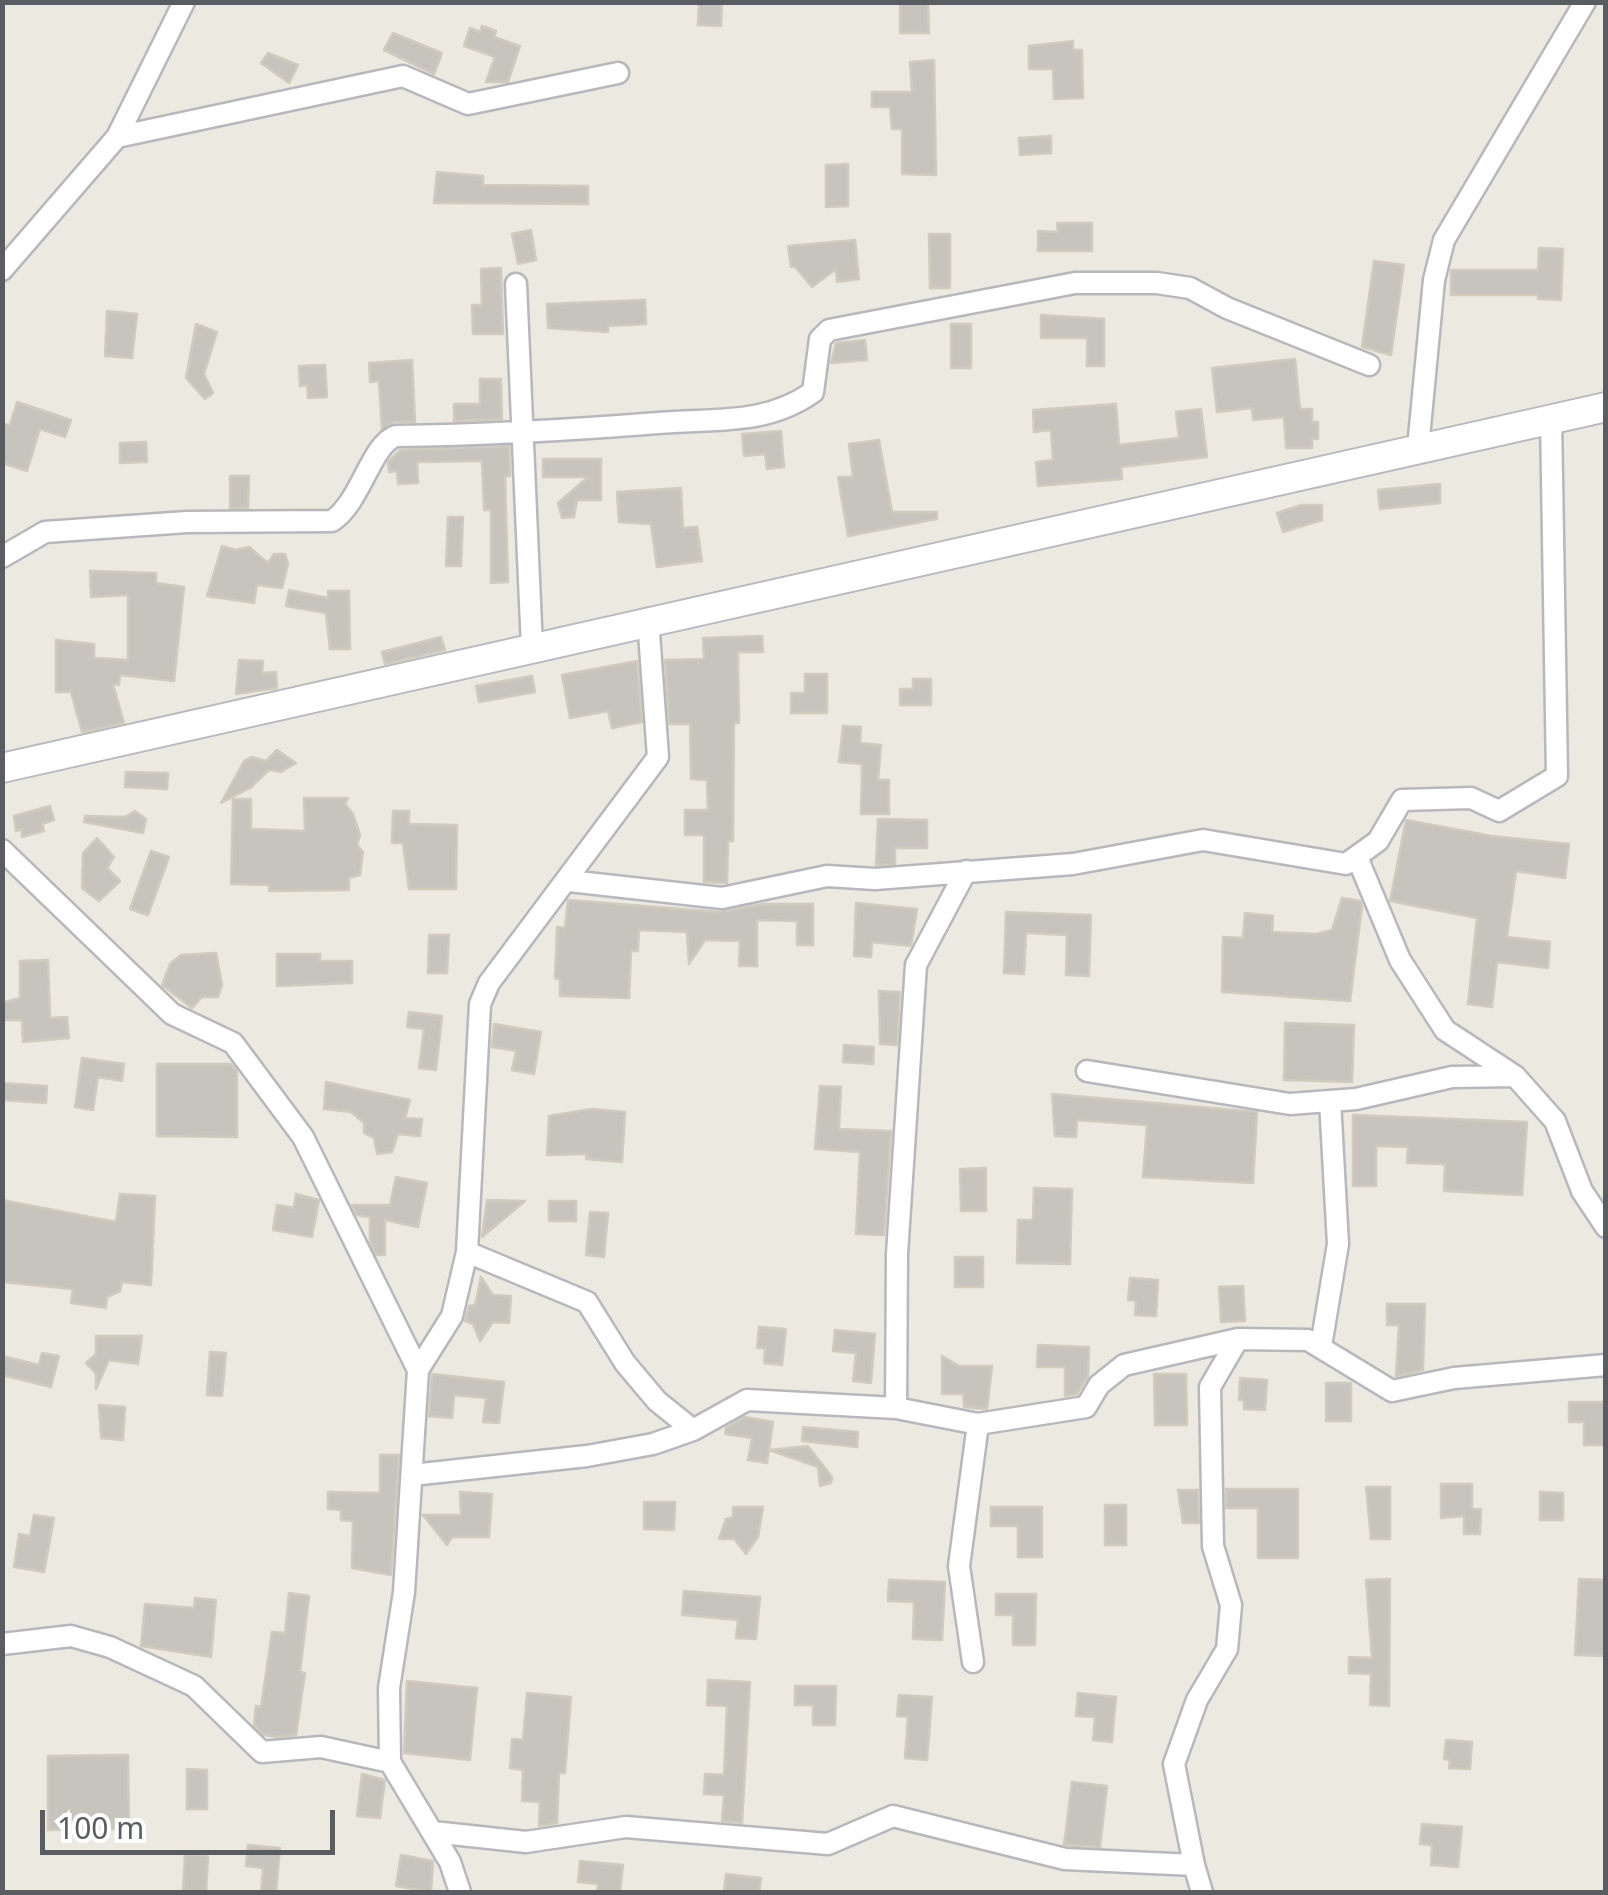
<!DOCTYPE html>
<html>
<head>
<meta charset="utf-8">
<style>
  body { margin:0 }
  #map { position:relative; width:1608px; height:1895px; overflow:hidden; background:#ece9e0; font-family:"Noto Sans",sans-serif }
  canvas { display:block }
  .frame { position:absolute; inset:0; border:5px solid #595c61; pointer-events:none }
  .scale { position:absolute; left:40px; top:1810px; width:295px; height:45px; box-sizing:border-box; border:5px solid #595c61; border-top:0; padding-left:12px; font-size:30px; line-height:35px; white-space:nowrap; color:#595c61; -webkit-text-stroke:8px #fff; paint-order:stroke }
</style>
</head>
<body>
<div id="map">
<canvas width="1608" height="1895"></canvas>
<div class="frame"></div>
<div class="scale">100 m</div>
</div>
<script>
const ctx = document.querySelector('canvas').getContext('2d');
ctx.lineJoin = 'round';
function fill(path, color) {
  ctx.fillStyle = color;
  ctx.fill(path, 'evenodd');
}
function strokePath(path, color, width, dash) {
  ctx.strokeStyle = color;
  ctx.lineWidth = width;
  ctx.lineCap = dash ? 'butt' : 'round';
  ctx.setLineDash(dash || []);
  ctx.stroke(path);
}
const building = new Path2D(`
  M699,2H722L721,26L698,25Z
  M928,2L929,33H900V3Z
  M482,26L496,31L494,37L520,46L508,82H486L495,57L464,46L470,28L480,32Z
  M393,33L442,53L434,74L384,50Z
  M1073,41V50H1082L1083,98L1054,99L1053,69H1029V46Z
  M268,53L298,65L289,83L261,63Z
  M934,60L936,175L902,174V129H892L890,107H872V92H912L910,62Z
  M1051,136V153L1020,155L1019,138Z
  M848,164V206L826,207V165Z
  M437,172L483,176V185L588,186V204L434,203Z
  M1057,223H1092V251H1038V231L1058,232Z
  M531,230L536,260L518,264L512,234Z
  M929,234H950V288H930Z
  M855,240L859,279L837,282L836,269L812,287L795,267H791L788,246Z
  M1539,248L1563,249L1561,300L1538,299V295H1451V270H1538Z
  M1374,261L1404,265L1391,355L1362,347Z
  M501,268L503,334H473L472,305H482L481,269Z
  M645,300L646,324L608,326V332L548,328L547,304Z
  M107,311L137,314L132,358L105,356Z
  M1041,315L1104,319V366H1087V338H1041Z
  M196,324L217,332L204,374L213,393L205,399L186,378Z
  M951,324H971V368H951Z
  M865,340L867,360L831,363L836,343Z
  M1295,359L1300,409H1312V422H1318V439H1312V448H1286L1284,417L1253,420L1252,408L1217,412L1212,368Z
  M412,360L415,422H395L382,429L379,381L370,382L369,363Z
  M325,365L327,397L308,398L307,385L300,386L299,366Z
  M480,379H501L502,419L454,421V404H480Z
  M17,402L71,420L65,437L40,429L27,471L2,463V424L10,425Z
  M1116,404L1119,445L1179,438L1176,412L1201,409L1207,457L1121,467L1122,479L1038,486L1036,462L1053,460L1051,430L1034,432L1033,410Z
  M781,431L784,467L767,469L765,454L744,456L742,434Z
  M879,440L892,512H937V519L848,536L838,477H853L849,444Z
  M146,442L147,462L120,463V443Z
  M509,446L510,476H505L508,582L491,583V510H484L482,461L417,462L418,483L398,484L397,471L389,472L388,462L400,450Z
  M543,459H601V500H577L574,517L562,518L558,503L588,477H543Z
  M230,476H249L248,508H230Z
  M1440,484V503L1380,509L1378,490Z
  M681,488L683,528L697,527L702,561L657,567L651,524L619,522L617,492Z
  M1301,505H1322V520L1283,532L1277,513Z
  M448,517H463L461,566H446Z
  M222,546L236,550L249,547L268,563L274,554H285L288,564L282,588L257,585L254,603L207,596Z
  M90,571L156,573V583L184,587L174,681L120,675L119,685L113,684L124,723L82,732L71,692H56V640L94,644V658L128,660V595L91,597Z
  M289,590L328,598V591H349L350,649H330L326,613L286,606Z
  M762,636L763,652H738L739,723H734L733,841H728L727,883L704,882V835H685V810H708L707,780L691,779L690,724H669L665,660L704,659L703,638Z
  M441,637L445,650L385,664L382,652Z
  M239,660L263,661L262,673L276,672L277,688L236,694Z
  M637,661L642,722L612,728L608,711L570,718L562,675Z
  M805,674H827V713H791V693H805Z
  M532,676L535,692L479,702L476,686Z
  M913,679H931V705H900V689H913Z
  M843,726L861,727L860,743L881,745L878,780H889V814H861L862,764L839,762Z
  M277,750L296,763L281,772L269,770L250,788L221,803L244,761L252,757L266,761Z
  M126,772L168,773L167,789L125,787Z
  M304,798H348L345,804L353,814L360,835L357,845L363,852L360,875L349,878V890L269,891V885L231,884L233,799H251V829L305,831Z
  M50,806L54,820L42,824L44,831L22,837V829L16,831L14,816Z
  M135,811L146,819L143,833L84,822L85,816L125,817Z
  M393,811H409V824L457,825L456,889H409L403,843H392Z
  M878,819L927,820V848H895V864L876,865Z
  M1406,820L1492,836L1569,844L1565,878L1516,871L1507,937L1550,942L1548,968L1497,962L1492,1007L1468,1004L1477,918L1390,901Z
  M97,838L114,857L107,868L120,881L99,901L82,888L83,853Z
  M151,851L169,857L148,915L130,909Z
  M1342,898L1360,901L1362,906L1350,1001L1222,992L1223,937L1243,938L1245,913L1273,916L1272,932L1316,934L1332,930Z
  M568,900L720,912L763,904H813V945H797V921L757,920V966H739L740,941L705,940L689,964L687,932L639,930L638,951H631L629,998L560,996V979L555,978L557,927L565,928Z
  M856,903L917,909L911,946L872,942L871,957L854,956Z
  M1006,912L1091,915L1089,976L1066,975L1067,935L1026,933L1024,974L1004,973Z
  M429,935H449L447,973H428Z
  M216,953L222,985L218,997H202L192,1008L162,985L170,964L181,955Z
  M277,954H320V961H352V983L277,986Z
  M48,960L50,1018L67,1017L69,1038L23,1042L22,1020H2V1003L20,998V961Z
  M879,991L900,992L897,1045L880,1044Z
  M409,1012L442,1016L436,1070L419,1068L424,1029L407,1027Z
  M1285,1023L1354,1025L1352,1082L1284,1080Z
  M494,1024L541,1032L534,1074L512,1070L516,1051L492,1047Z
  M844,1045L874,1047L873,1064L843,1062Z
  M82,1058L124,1064L122,1081L98,1077L93,1110L75,1107Z
  M157,1064H231L237,1071V1137L157,1136Z
  M326,1082L410,1100L405,1118L422,1119L420,1136L398,1134L392,1152L377,1154L374,1138L364,1133V1123L351,1112L324,1109Z
  M2,1083L47,1086L46,1103L2,1100Z
  M820,1086L841,1087L839,1129L891,1131L884,1235L856,1234L860,1152L815,1149Z
  M1052,1094L1257,1112L1253,1183L1143,1177L1147,1125L1077,1120L1076,1137L1055,1136Z
  M592,1109L625,1112L622,1162L586,1159L587,1154L547,1155L549,1116Z
  M1353,1115L1527,1122L1522,1195L1444,1191L1445,1164L1407,1163L1408,1147L1376,1146V1186H1353Z
  M986,1168V1211H961L960,1169Z
  M396,1177L427,1183L418,1227L385,1220V1255H376L370,1242V1217L357,1215L352,1205H390Z
  M1034,1188L1072,1189L1070,1264L1017,1263L1018,1220H1033Z
  M120,1194L155,1196L151,1285L122,1282L120,1291L107,1297L106,1308L71,1303L73,1289L2,1282V1200L116,1222Z
  M296,1194L319,1200L312,1237L273,1230L277,1205L294,1208Z
  M487,1200L525,1201L482,1237Z
  M549,1201H576V1221H549Z
  M590,1212L608,1213L604,1257L586,1255Z
  M955,1257H983V1287H955Z
  M481,1277L493,1295L511,1296L509,1323L493,1322L480,1341L473,1324L465,1321L469,1306L475,1305Z
  M1130,1278L1158,1280L1156,1316L1135,1315L1136,1301L1128,1300Z
  M1243,1286L1245,1321L1221,1322L1219,1287Z
  M1387,1304H1425L1423,1370L1396,1376L1399,1325H1387Z
  M759,1327L786,1329L782,1365L764,1363L765,1348H757Z
  M835,1330L875,1334L871,1383L853,1381L856,1353L833,1351Z
  M96,1336H142L138,1364L109,1360L96,1389V1374L86,1363L96,1354Z
  M1038,1345L1089,1347L1088,1377L1077,1394L1065,1396V1367H1037Z
  M210,1352L226,1353L222,1396L207,1395Z
  M42,1353L59,1356L51,1387L2,1375V1356L39,1365Z
  M942,1356L959,1366H992L987,1409L964,1407L963,1394H942Z
  M432,1374L504,1382L499,1423L483,1422L486,1398L454,1395L452,1418L429,1416Z
  M1154,1374H1186L1187,1425H1155Z
  M1240,1378L1267,1380L1265,1410L1244,1409V1400H1239Z
  M1326,1383H1351V1421H1326Z
  M1569,1402H1606V1445H1584V1422H1569Z
  M99,1405L125,1407L123,1440L101,1438Z
  M744,1417L773,1422L769,1450L808,1446L832,1477L831,1483L820,1486L818,1467L769,1450L767,1463L748,1460L752,1438L725,1434L726,1428Z
  M803,1427L858,1432L857,1447L802,1441Z
  M380,1455H399L391,1575L352,1568L353,1521L341,1520V1510L328,1509V1492L380,1493Z
  M1441,1484H1472V1509H1481L1480,1534H1464V1516L1441,1518Z
  M1366,1487H1390V1539H1371Z
  M1226,1489H1298V1558H1258V1508H1226Z
  M1178,1490H1198L1199,1523H1183Z
  M460,1492L492,1494L489,1537H452L447,1545L423,1515H461Z
  M1540,1492L1563,1493V1520H1540Z
  M644,1502H675L674,1530L644,1529Z
  M1105,1505H1126V1545H1105Z
  M733,1507H763L758,1537L746,1554L734,1539H719L726,1519L733,1517Z
  M991,1507H1042V1557H1018V1526H991Z
  M34,1515L54,1518L44,1572L14,1567L19,1534L30,1536Z
  M1390,1579L1389,1706L1370,1705L1371,1674L1349,1673V1657L1372,1658L1366,1580Z
  M1579,1579L1606,1580V1656L1575,1655Z
  M889,1580L945,1582L942,1640L913,1639L914,1602L888,1601Z
  M684,1591L760,1597L756,1639L736,1638L738,1620L682,1615Z
  M289,1593L309,1596L300,1672L305,1673L296,1735L278,1737L264,1735L254,1725L256,1706L261,1707L272,1632L285,1633Z
  M996,1594H1036L1035,1645H1013V1615H996Z
  M195,1598L216,1600L211,1657L141,1646L145,1604L194,1608Z
  M708,1680L750,1682L742,1823L722,1821L724,1795L704,1794L705,1774L724,1775L727,1706L707,1705Z
  M407,1681L477,1688L470,1760L404,1753Z
  M795,1686H836L835,1725H813V1705H795Z
  M527,1693L571,1697L565,1773H559L557,1823L539,1826L540,1802L522,1801L523,1770L510,1768L512,1739L523,1740Z
  M1078,1693L1116,1697L1112,1742L1093,1740L1095,1717L1076,1716Z
  M899,1695L932,1697L927,1760L905,1758L908,1717L897,1716Z
  M1446,1740L1472,1742L1470,1769L1449,1768L1450,1760L1444,1759Z
  M128,1755L129,1829L48,1830V1756Z
  M187,1769L207,1770V1809H187Z
  M362,1774L385,1780L380,1818L357,1816Z
  M1072,1782L1107,1786L1100,1847L1064,1845Z
  M1422,1824L1462,1827L1458,1867L1431,1865L1432,1845L1420,1844Z
  M248,1845L280,1848L276,1892H261L263,1868L246,1866Z
  M185,1854L208,1856L206,1892H183Z
  M401,1855L433,1861L431,1892L396,1886Z
  M580,1861L623,1865L620,1892H597L598,1884L578,1882Z
  M726,1874L761,1878L759,1892H724Z`);
fill(building, '#c7c4bd');
strokePath(building, '#d1cbbe', 2.5);
const minor = new Path2D(`
  M117,137L403,76L468,104L618,73
  M2,270L117,137L184,2
  M516,284L532,648
  M1418,448L1434,280L1444,240L1585,2
  M2,557L45,532L187,522L332,521C361,502 371,444 396,436C484,435 570,430 658,423C714,418 765,426 813,392L820,339L829,330L1075,283H1157L1190,288L1227,308L1369,365
  M2,850L172,1014L233,1043L303,1137L418,1370
  M1357,857L1400,960L1445,1030L1515,1076L1555,1121L1582,1191L1606,1227
  M569,881L722,898L827,876L875,879L1073,864L1203,840L1346,864L1378,841L1402,800L1471,798L1499,811L1557,776L1551,418
  M1087,1071L1290,1104L1356,1099L1452,1077L1515,1076
  M467,1252L587,1302L625,1363L657,1401L693,1430
  M1321,1346L1338,1244L1330,1101
  M896,1408L897,1254L916,965L966,871
  M412,1475L587,1456L653,1444L693,1430L747,1400L896,1408L978,1424L1086,1407L1099,1385L1124,1365L1238,1339L1308,1340L1392,1391L1454,1378L1606,1365
  M2,1644L71,1636L110,1647L194,1686L262,1752L321,1747L390,1762
  M973,1662L959,1566L978,1424
  M433,1832L526,1842L626,1827L828,1844L893,1816L1065,1859L1194,1865L1202,1892
  M1194,1865L1174,1764L1197,1700L1227,1649L1231,1605L1213,1546L1210,1387L1238,1339
  M460,1892L450,1862L390,1762L389,1688L404,1592L418,1370L452,1316L467,1252L480,1004L489,983L658,757L648,619`);
const secondary = new Path2D(`
  M2,768L1606,407`);
strokePath(minor, '#b6b8bd', 25);
strokePath(secondary, '#b6b9bf', 32);
strokePath(minor, '#fff', 20);
strokePath(secondary, '#fff', 28);
</script>
</body>
</html>
